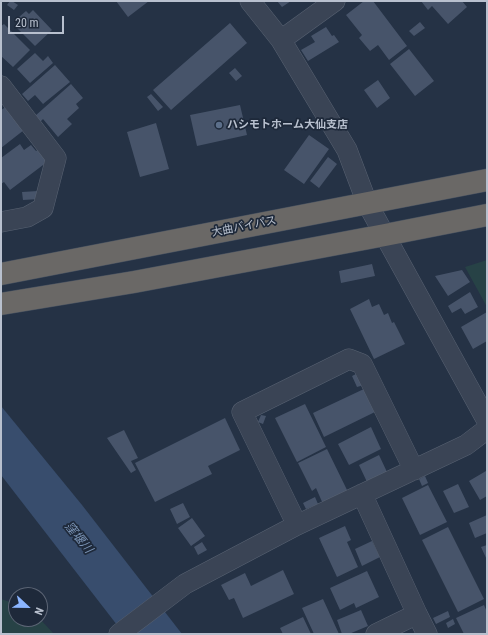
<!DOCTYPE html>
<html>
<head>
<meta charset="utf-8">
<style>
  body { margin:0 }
  #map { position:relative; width:488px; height:635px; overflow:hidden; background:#253245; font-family:"Roboto Condensed",sans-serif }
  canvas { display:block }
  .frame { position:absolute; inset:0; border:2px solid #b8c0ce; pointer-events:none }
  .north { position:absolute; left:8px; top:587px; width:40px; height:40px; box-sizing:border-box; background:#1e293a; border:1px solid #5c6575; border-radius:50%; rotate:112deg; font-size:11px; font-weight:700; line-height:16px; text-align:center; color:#b8c0ce }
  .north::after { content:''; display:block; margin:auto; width:14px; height:18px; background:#8bb5ff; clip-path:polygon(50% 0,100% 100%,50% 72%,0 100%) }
  .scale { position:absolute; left:8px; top:16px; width:56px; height:18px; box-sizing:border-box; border:2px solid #b8c0ce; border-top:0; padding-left:5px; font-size:12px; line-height:14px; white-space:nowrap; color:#b8c0ce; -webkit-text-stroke:3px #1e293a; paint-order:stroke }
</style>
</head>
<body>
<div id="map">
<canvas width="488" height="635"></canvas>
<div class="frame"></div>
<div class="north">N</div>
<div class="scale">20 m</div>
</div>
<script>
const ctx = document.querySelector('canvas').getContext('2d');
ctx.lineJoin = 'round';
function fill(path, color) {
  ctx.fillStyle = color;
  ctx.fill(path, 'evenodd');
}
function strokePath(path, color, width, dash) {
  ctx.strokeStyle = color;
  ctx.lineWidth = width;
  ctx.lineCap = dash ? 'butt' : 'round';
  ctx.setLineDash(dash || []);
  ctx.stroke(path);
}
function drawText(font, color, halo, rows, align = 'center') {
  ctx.font = font + ' "Roboto Condensed","Noto Sans JP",sans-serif';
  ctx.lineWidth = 3.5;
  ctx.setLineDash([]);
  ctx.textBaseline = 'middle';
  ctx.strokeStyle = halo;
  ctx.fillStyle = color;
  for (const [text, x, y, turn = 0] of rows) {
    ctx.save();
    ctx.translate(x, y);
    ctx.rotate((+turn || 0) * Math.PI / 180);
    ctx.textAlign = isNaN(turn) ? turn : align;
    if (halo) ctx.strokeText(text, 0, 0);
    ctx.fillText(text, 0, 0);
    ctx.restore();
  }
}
fill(new Path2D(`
  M487,260V307L465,267Z
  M1,599L16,604V619H40L54,634H1Z`), '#274246');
fill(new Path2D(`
  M1,406L82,505L182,634H124L1,475Z`), '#384d6d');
fill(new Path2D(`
  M10,1H12L18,5L14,10L7,5Z
  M116,1H149L128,17Z
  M277,1H291L282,7Z
  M364,1H373L407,46L389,60L378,45L370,51L359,38L362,35L346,15Z
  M421,1H462L467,7L448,24L432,6L428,10Z
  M33,10L52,30L35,46L16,27L23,20L19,17L26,11L29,14Z
  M420,22L425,28L414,36L409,31Z
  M230,23L247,43L171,110L153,90Z
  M4,24L30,50L13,67L1,56V26Z
  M326,27L332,36L334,35L339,42L308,61L301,50L315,42L311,36Z
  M409,49L434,81L415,96L390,64Z
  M35,53L43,61L48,56L53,63L30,83L17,69Z
  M55,65L70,82L43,104L35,95L28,101L22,94Z
  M235,68L242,76L236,81L229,73Z
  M378,80L390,98L377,108L364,90Z
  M71,84L83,98L76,104L79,108L67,119L72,124L58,137L43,119L40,122L35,116Z
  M151,94L163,107L158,111L147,97Z
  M240,105L247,135L197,146L190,115Z
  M6,107L24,130L1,148V110Z
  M156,123L169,169L140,177L127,132Z
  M309,135L329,149L304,184L284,170Z
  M20,144L24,150L31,145L36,151L38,150L47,162L10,190L4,182L1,184V158Z
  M328,157L337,164L319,188L310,181Z
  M38,191L39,199L23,200L22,192Z
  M372,264L375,276L341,283L339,271Z
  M462,270L470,282L448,296L435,276Z
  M470,292L478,307L465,314L461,308L452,313L448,306Z
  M369,299L372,307L379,304L384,315L388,313L392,323L394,322L405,344L374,359L350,309Z
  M487,312V341L473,349L461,327Z
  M358,373L364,385L357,387L352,376Z
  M366,388L377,411L324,437L313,413Z
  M305,404L326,447L297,462L275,418Z
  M261,415L266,416L263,424L258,422Z
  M225,418L240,450L208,466L212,474L155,502L135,463Z
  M371,427L381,449L349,465L338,444Z
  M124,430L138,458L131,461L136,470L131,473L107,438Z
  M327,449L348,492L323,504L316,488L312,491L298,463Z
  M379,455L387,472L367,482L359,465Z
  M486,471L487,474V496L480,500L469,481Z
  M425,476L428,483L422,486L419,479Z
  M458,484L469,507L454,513L443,491Z
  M428,485L447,522L420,535L402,498Z
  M315,497L318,504L306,509L303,503Z
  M183,503L190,517L177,524L170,509Z
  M487,515V533L475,538L469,523Z
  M192,518L205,536L191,546L178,528Z
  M345,526L351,540L347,542L358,567L337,577L319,538Z
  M448,527L484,599L458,612L422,540Z
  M372,541L380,557L362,566L355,549Z
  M202,542L207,550L198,555L194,547Z
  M487,545V560L481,547Z
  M283,570L294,594L243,618L234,598L229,600L221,585L245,573L251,586Z
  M367,571L379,597L356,608L354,603L340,610L330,588Z
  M323,599L339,634H314L302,608Z
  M484,605L487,612V634H464L456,618Z
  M361,610L368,626L349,634H342L337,620Z
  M448,611L450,617L436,624L433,618Z
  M303,617L311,634H283L280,628Z
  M453,619L455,624L448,628L446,623Z`), '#47546a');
const minor = new Path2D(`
  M250,1L281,40L347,150L367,203L487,421
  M281,40L335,1
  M1,86L56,158L43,208L27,217L1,222
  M362,494L417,614L427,634
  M297,525L242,412L349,359L362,364L414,470
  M119,634L185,584L297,525L466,445L487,429
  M376,634L417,614`);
const trunk = new Path2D(`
  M1,274L487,180
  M1,304L134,282L385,235L487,215`);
strokePath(minor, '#586272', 21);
strokePath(trunk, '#444f5f', 23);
strokePath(minor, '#3a4455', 20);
strokePath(trunk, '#6a6866', 22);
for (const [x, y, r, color] of [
  [219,125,4,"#5c6f8a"]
]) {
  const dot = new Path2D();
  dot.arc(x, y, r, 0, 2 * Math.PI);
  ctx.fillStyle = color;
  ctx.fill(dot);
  strokePath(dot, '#1e293a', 1.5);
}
drawText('bold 11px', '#b8c0ce', '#1e293a', [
  ["ハシモトホーム大仙支店",227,125]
], 'left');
drawText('11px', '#b8c0ce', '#1e293a', [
  ["大曲バイパス",244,227,-11]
]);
drawText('italic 12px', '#7c95b7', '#1e293a', [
  ["窪堰川",78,538,51]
]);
</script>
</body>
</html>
